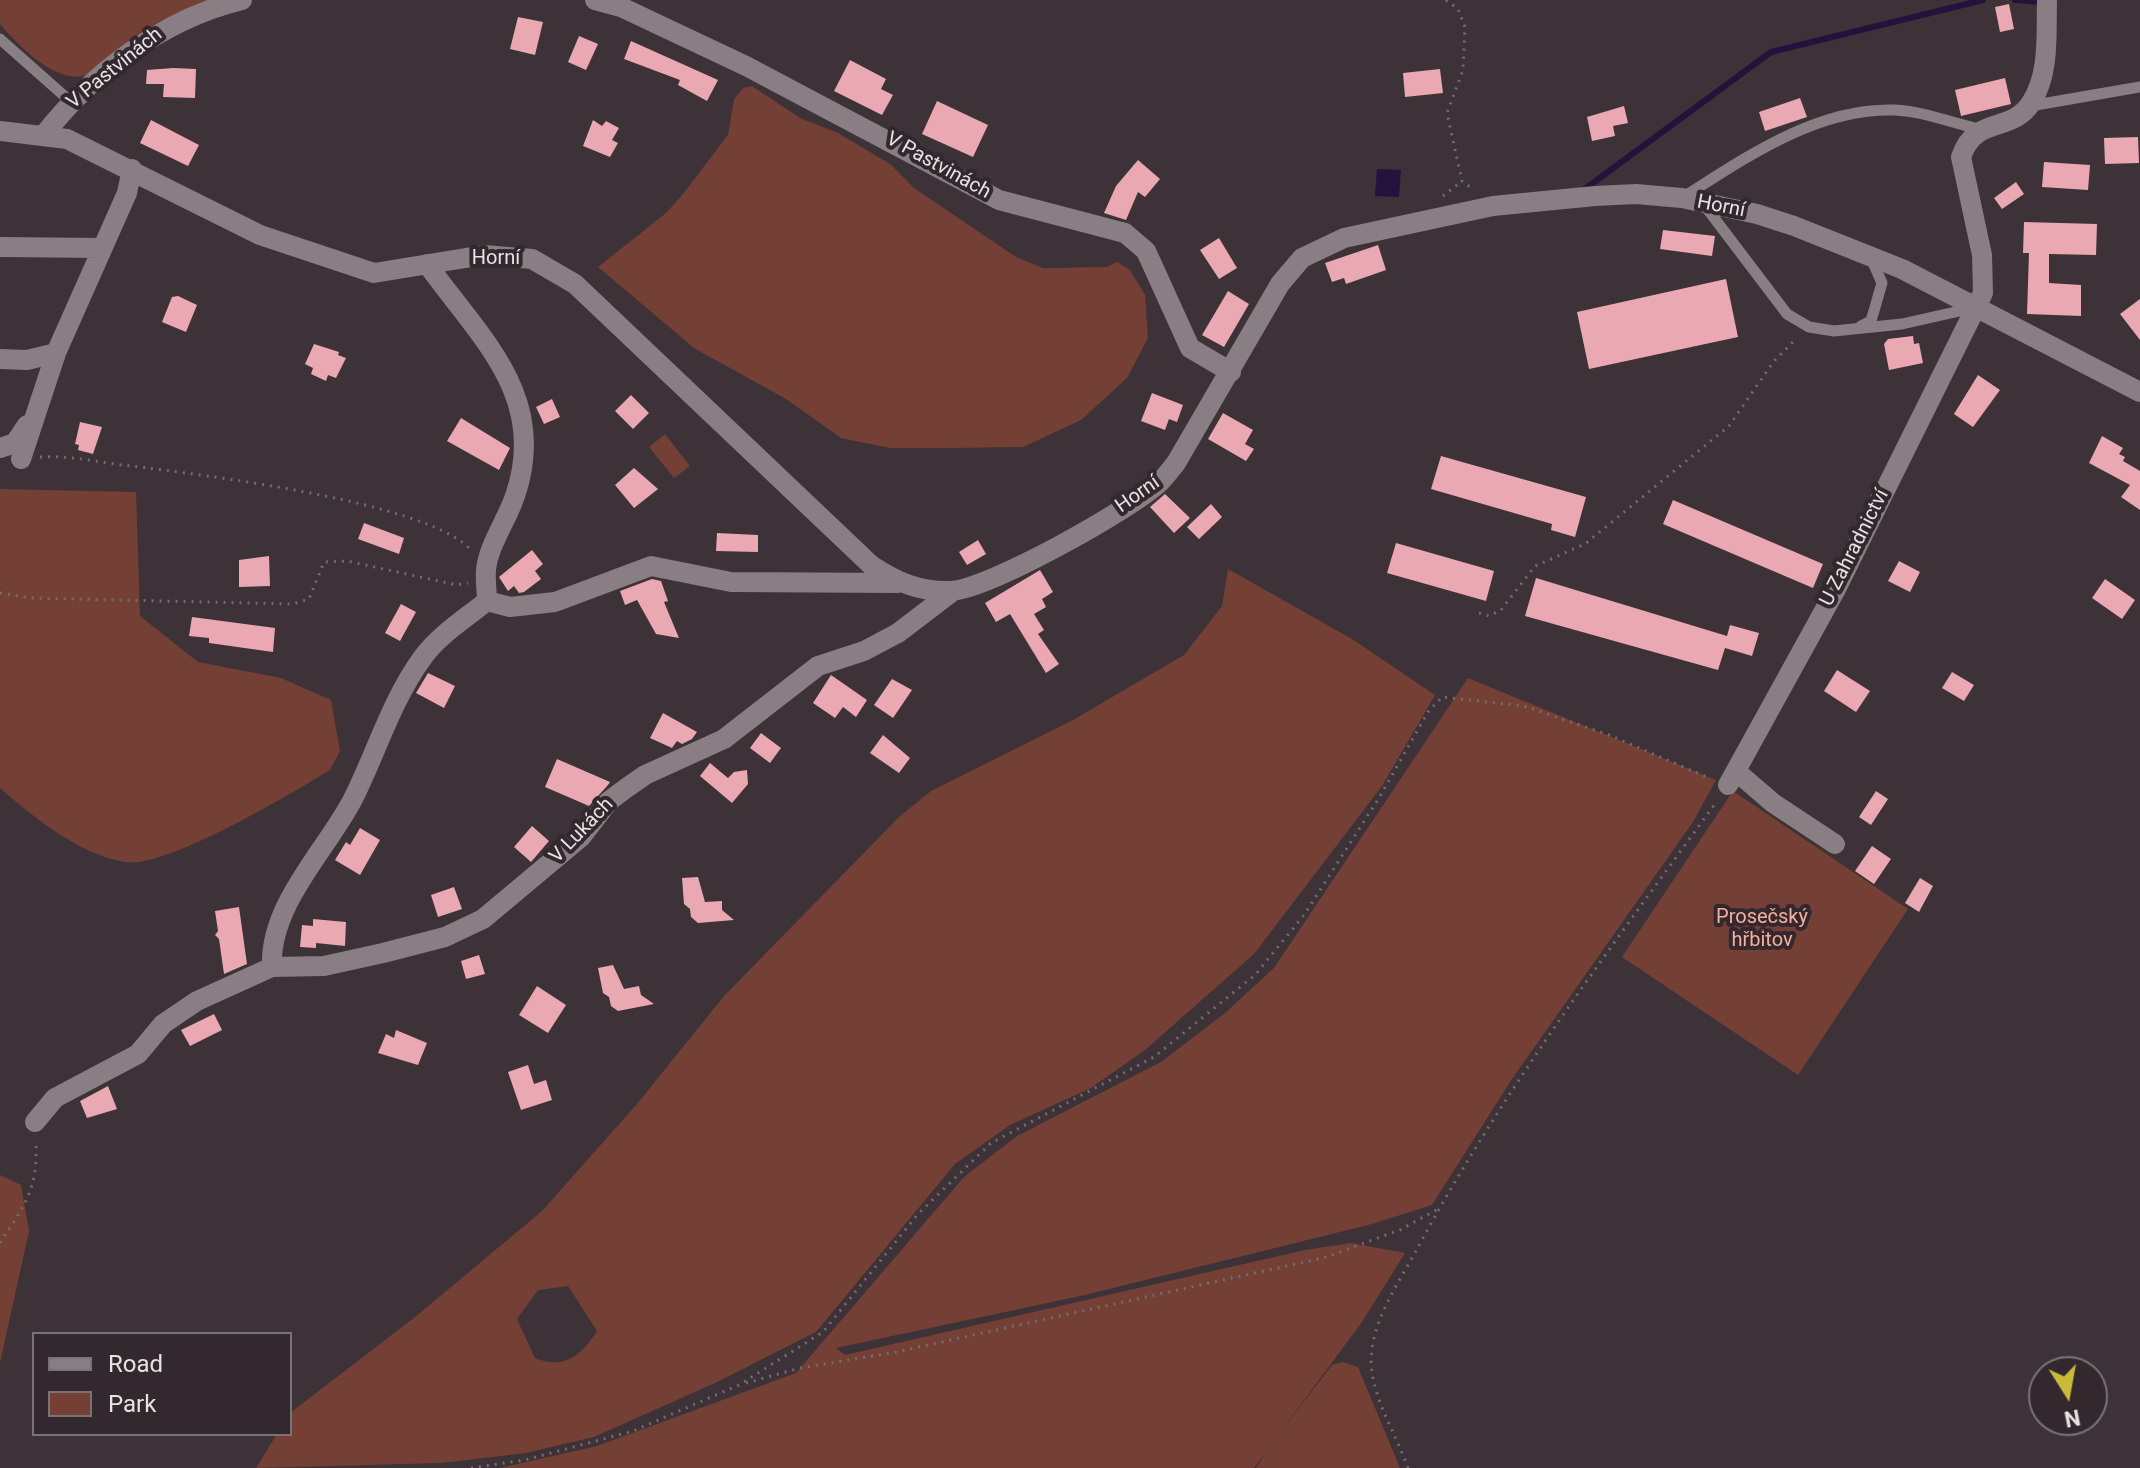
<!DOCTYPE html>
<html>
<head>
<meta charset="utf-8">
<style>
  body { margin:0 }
  #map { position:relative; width:2140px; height:1468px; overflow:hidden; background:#3c3237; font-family:Roboto,sans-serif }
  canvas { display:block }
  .legend { position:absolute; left:32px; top:1332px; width:260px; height:104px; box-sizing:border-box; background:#32282d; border:2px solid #7b7277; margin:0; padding:10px 14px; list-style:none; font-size:24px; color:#e8e2e5 }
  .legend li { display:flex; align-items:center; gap:16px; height:40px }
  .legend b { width:40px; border:2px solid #7b7277 }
  .north { position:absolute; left:2028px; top:1356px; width:80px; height:80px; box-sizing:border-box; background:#32282d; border:2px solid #7b7277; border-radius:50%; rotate:169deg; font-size:22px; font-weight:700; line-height:32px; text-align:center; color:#e8e2e5 }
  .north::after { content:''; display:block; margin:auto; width:28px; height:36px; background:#caba39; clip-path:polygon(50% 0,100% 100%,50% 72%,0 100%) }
</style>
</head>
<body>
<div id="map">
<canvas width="2140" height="1468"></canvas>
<ul class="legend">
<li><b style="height:10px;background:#897e83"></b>Road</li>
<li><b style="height:22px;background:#744035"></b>Park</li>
</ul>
<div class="north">N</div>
</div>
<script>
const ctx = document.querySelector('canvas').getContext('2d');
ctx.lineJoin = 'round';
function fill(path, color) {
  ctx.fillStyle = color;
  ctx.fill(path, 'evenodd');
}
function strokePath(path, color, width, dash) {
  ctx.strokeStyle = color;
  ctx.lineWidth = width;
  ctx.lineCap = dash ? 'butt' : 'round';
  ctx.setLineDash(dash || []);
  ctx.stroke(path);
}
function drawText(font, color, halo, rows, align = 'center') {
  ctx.font = font + ' Roboto,sans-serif';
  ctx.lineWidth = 8;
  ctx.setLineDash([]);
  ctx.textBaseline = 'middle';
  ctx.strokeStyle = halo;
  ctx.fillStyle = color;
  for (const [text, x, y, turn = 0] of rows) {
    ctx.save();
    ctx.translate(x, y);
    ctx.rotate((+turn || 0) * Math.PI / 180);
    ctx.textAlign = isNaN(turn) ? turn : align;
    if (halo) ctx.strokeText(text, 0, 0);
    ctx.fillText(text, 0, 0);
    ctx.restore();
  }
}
fill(new Path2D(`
  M0,0H213C183,10 155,21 130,40C116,50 102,69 86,75C56,85 18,45 0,24Z
  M752,86L800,118L838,133L890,164L914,188L1016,257L1043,268L1107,267L1117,262L1130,270L1145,295L1148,338L1127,378L1081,420L1023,447L948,448H890L841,438L786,399L694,348L598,267L666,213L683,194L728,135L734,99L743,88Z
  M665,434L690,466L674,478L649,447Z
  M0,489L136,492L140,616L198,662L281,678L331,700L340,751L330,770C292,793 166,869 125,862C80,855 33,817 0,788Z
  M1228,569L1352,639L1435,695L1382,786L1254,954L1145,1050L1091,1088L1010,1125L955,1164L816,1332L715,1383L594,1437L526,1453L441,1463L256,1468L277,1434H290V1413L415,1317L542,1211L637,1104L724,996L899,817L931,791L1073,720L1184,655L1222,606ZM568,1286L597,1331C581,1356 564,1370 535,1358L517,1319L538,1290Z
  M1468,678L1716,780L1693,822L1512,1079L1432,1205L1372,1224L1085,1295L836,1348L845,1355L1305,1250L1351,1243L1405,1253L1362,1322L1279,1434L1332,1365L1343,1362L1358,1367L1400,1468H1256L1267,1451L1254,1468H500L597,1446L796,1373L964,1177L1017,1136L1161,1062L1225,1013L1274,968Z
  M1733,791L1908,909L1798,1075L1622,957Z
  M0,1175L21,1185L29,1231L0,1363Z`), '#744035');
fill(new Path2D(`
  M1377,169L1401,170L1399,197L1375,196Z`), '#24123d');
strokePath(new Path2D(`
  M2015,0L2043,2
  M1582,191L1771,52L1983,0`), '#24123d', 6);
fill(new Path2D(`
  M2009,4L2014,29L2000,32L1995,7Z
  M518,17L543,22L535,55L510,49Z
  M579,36L598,44L586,70L568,62Z
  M631,41L718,80L707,101L678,85L680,80L624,59Z
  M850,60L886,79L881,89L893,95L882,115L834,91Z
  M173,68L196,69L195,98L163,97L164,84H146L147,70Z
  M1440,69L1443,93L1405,97L1403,73Z
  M2005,78L2011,104L1961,116L1955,90Z
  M1800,98L1807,117L1765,131L1759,112Z
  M937,101L988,125L973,157L922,134Z
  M1624,106L1628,123L1613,126L1615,136L1592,141L1587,117Z
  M151,120L199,145L188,166L140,143Z
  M593,120L602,126L606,121L619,128L612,140L618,143L610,157L583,146Z
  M2138,137L2139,163L2105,164L2104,138Z
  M1138,160L1160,179L1145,197L1138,192L1126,220L1104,213L1116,186Z
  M2044,162L2090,165L2088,190L2042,187Z
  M2016,182L2024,194L2002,209L1994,198Z
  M2024,222L2097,224L2096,255L2049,254V283L2081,285V316L2027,314L2029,253H2023Z
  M1663,230L1715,236L1712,256L1660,249Z
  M1219,238L1237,268L1219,279L1200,250Z
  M1378,245L1386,270L1346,284L1344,278L1332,282L1325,263Z
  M1726,279L1738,337L1589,369L1577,312Z
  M1228,291L1249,304L1224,347L1202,335Z
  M178,296L197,305L186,332L162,322L172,297Z
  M2140,299V340L2120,314Z
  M1913,336L1914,344L1919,343L1923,363L1889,370L1884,344L1888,339Z
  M314,344L339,352L338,355L346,358L336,378L328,375L326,381L311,374L313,368L305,364Z
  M1978,375L2000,390L1973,427L1954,414Z
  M1152,393L1183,405L1177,422L1169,419L1165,430L1141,421Z
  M631,395L649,413L633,429L615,411Z
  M552,399L560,417L544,424L536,407Z
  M1223,413L1253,430L1245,444L1254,449L1246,461L1208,439Z
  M461,418L510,448L499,470L447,441Z
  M80,422L102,427L93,454L78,450L79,445L75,444Z
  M2102,436L2123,448L2119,454L2125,457L2123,461L2140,471V510L2121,497L2130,485L2089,463Z
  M1441,456L1586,497L1575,537L1551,530L1552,524L1431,489Z
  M634,468L658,489L634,508L615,485Z
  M1165,494L1190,518L1174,533L1150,507Z
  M1673,500L1823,564L1813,588L1663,524Z
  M1211,504L1222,517L1199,539L1187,527Z
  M364,523L404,538L399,554L358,539Z
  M717,533L758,535V552L716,551Z
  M978,540L986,554L967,565L959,552Z
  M1396,543L1494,571L1486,601L1387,573Z
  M532,550L543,564L535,571L541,579L524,592L519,593L514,586L508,591L499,577Z
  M269,556L270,586L239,587V560Z
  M1899,561L1920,572L1910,592L1888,581Z
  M1040,570L1053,592L1042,599L1046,607L1034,614L1044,630L1038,634L1059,664L1046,673L1010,614L996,622L985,603Z
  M1536,578L1727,636L1730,625L1759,633L1752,656L1725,648L1718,670L1525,616Z
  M652,579L661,581L668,601L664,602L679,638L656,634L637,600L625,605L620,591Z
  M2105,579L2135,600L2122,619L2092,598Z
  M401,604L416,612L400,641L385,633Z
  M192,617L275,628L273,652L209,643V638L189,636Z
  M1837,670L1870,691L1856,712L1824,691Z
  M1952,672L1974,685L1964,701L1942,688Z
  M428,673L455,686L444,708L416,693Z
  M831,675L867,700L856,717L843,707L835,718L813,703Z
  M892,679L912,690L893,718L874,705Z
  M663,713L697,732L692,739L682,744L677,741L672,748L650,738Z
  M761,733L781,748L770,763L750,748Z
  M883,735L910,758L899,773L870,753Z
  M557,759L610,782L608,785L589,806L545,787Z
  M710,763L728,778L734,772L747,770L748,784L732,803L700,776Z
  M1876,791L1888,799L1871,825L1859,817Z
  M532,826L549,841L531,862L514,847Z
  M360,828L380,840L360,875L335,860L346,842L350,845Z
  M1872,846L1891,859L1874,884L1855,871Z
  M698,877L705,902L722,901V910L734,920L698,923L691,917L690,909L684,904L682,878Z
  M1920,878L1933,886L1919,912L1905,903Z
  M454,887L462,909L438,917L431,895Z
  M239,907L247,964L224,974L219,939L215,935L218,931L215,911Z
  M313,919L346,922L345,946L316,943V948L300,947L302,925L313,926Z
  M479,955L485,974L466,979L461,961Z
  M613,965L624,989L639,986L641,995L654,1004L618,1011L611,1006L609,997L603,993L598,968Z
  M537,986L566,1005L548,1033L519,1015Z
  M214,1014L222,1030L190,1046L181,1030Z
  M396,1030L427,1043L418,1065L378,1053L386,1034L394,1038Z
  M528,1065L534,1084L546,1080L552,1100L521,1110L508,1072Z
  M108,1086L117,1109L87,1118L80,1101Z`), '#eaa8b2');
strokePath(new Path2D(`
  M1446,0L1458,9L1465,27L1463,70L1447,113L1462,181L1474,190
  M1443,196L1462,181
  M40,457C70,455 101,463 131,466C201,475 426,501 471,550
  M0,593L31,598L293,604L309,599L324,562L347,561L457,585L468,583
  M1479,613L1489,616L1501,610L1535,566L1585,544L1729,426L1774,361L1797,338
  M0,1243C25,1204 38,1190 36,1142
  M746,1383L800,1368L896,1352L1323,1258L1400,1230L1438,1209
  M471,1468L525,1460L633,1431L739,1385L823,1332L918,1214L991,1143L1154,1057L1255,975L1304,915L1379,798L1428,712L1442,697L1524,706L1609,735L1709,778
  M1408,1468C1395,1430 1366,1390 1372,1348C1377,1313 1401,1279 1417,1249C1502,1091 1612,946 1717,801`), '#746c70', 3, [2, 6]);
strokePath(new Path2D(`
  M0,39L70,101
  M2030,106L2140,87
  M1682,198C1745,158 1817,107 1895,110C1922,111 1952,123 1979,129
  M1705,206L1787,314L1809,327L1834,331L1902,324L1973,308
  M1861,326L1871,321L1882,283L1871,258`), '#897e83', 11);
strokePath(new Path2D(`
  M595,0L621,7L746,66L999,200L1125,233L1146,251L1190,348L1231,372
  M0,131L67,139L260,235L374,273L484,255L532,259L575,284L871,565C897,582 919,592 950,591C987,590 1132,509 1160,482C1166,476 1171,469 1176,463L1280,284L1302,258L1344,238L1493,206L1595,196L1636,194L1682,198L1757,214L1794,226L1902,269L2140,392
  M43,136C93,72 163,19 242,0
  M0,247L102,248
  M0,359L27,360L56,353
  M0,448L15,443L27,425
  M21,459L56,353L127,193L132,169
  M487,601L510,607L555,602L651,566L731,582L898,583
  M1737,772L1773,803L1835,844
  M1728,785L1835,591L1983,293L1982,255L1961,157C1975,115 2011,134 2031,103C2050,73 2046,35 2047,0
  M272,967C269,905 326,851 353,799C377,751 391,701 423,657C439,635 466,618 487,601C487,591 485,580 486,570C488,546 507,520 515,496C549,397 481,339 427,264
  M35,1122L55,1098L138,1054L163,1024L197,1001L272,967L324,966L383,953L445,937L483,919L581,837L609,801L625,789L645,775L724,739L818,666L864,651L898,633L953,591`), '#897e83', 20);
drawText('20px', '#e8e2e5', '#32282d', [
  ["V Pastvinách",115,69,-39],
  ["V Pastvinách",938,166,29],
  ["Horní",1721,207,11],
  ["Horní",496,259],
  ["Horní",1138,495,-35],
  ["U Zahradnictví",1855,548,-63],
  ["V Lukách",582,831,-46]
]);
drawText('20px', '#f6ae9f', '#32282d', [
  ["Prosečský",1762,918],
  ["hřbitov",1762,941]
]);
</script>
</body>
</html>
